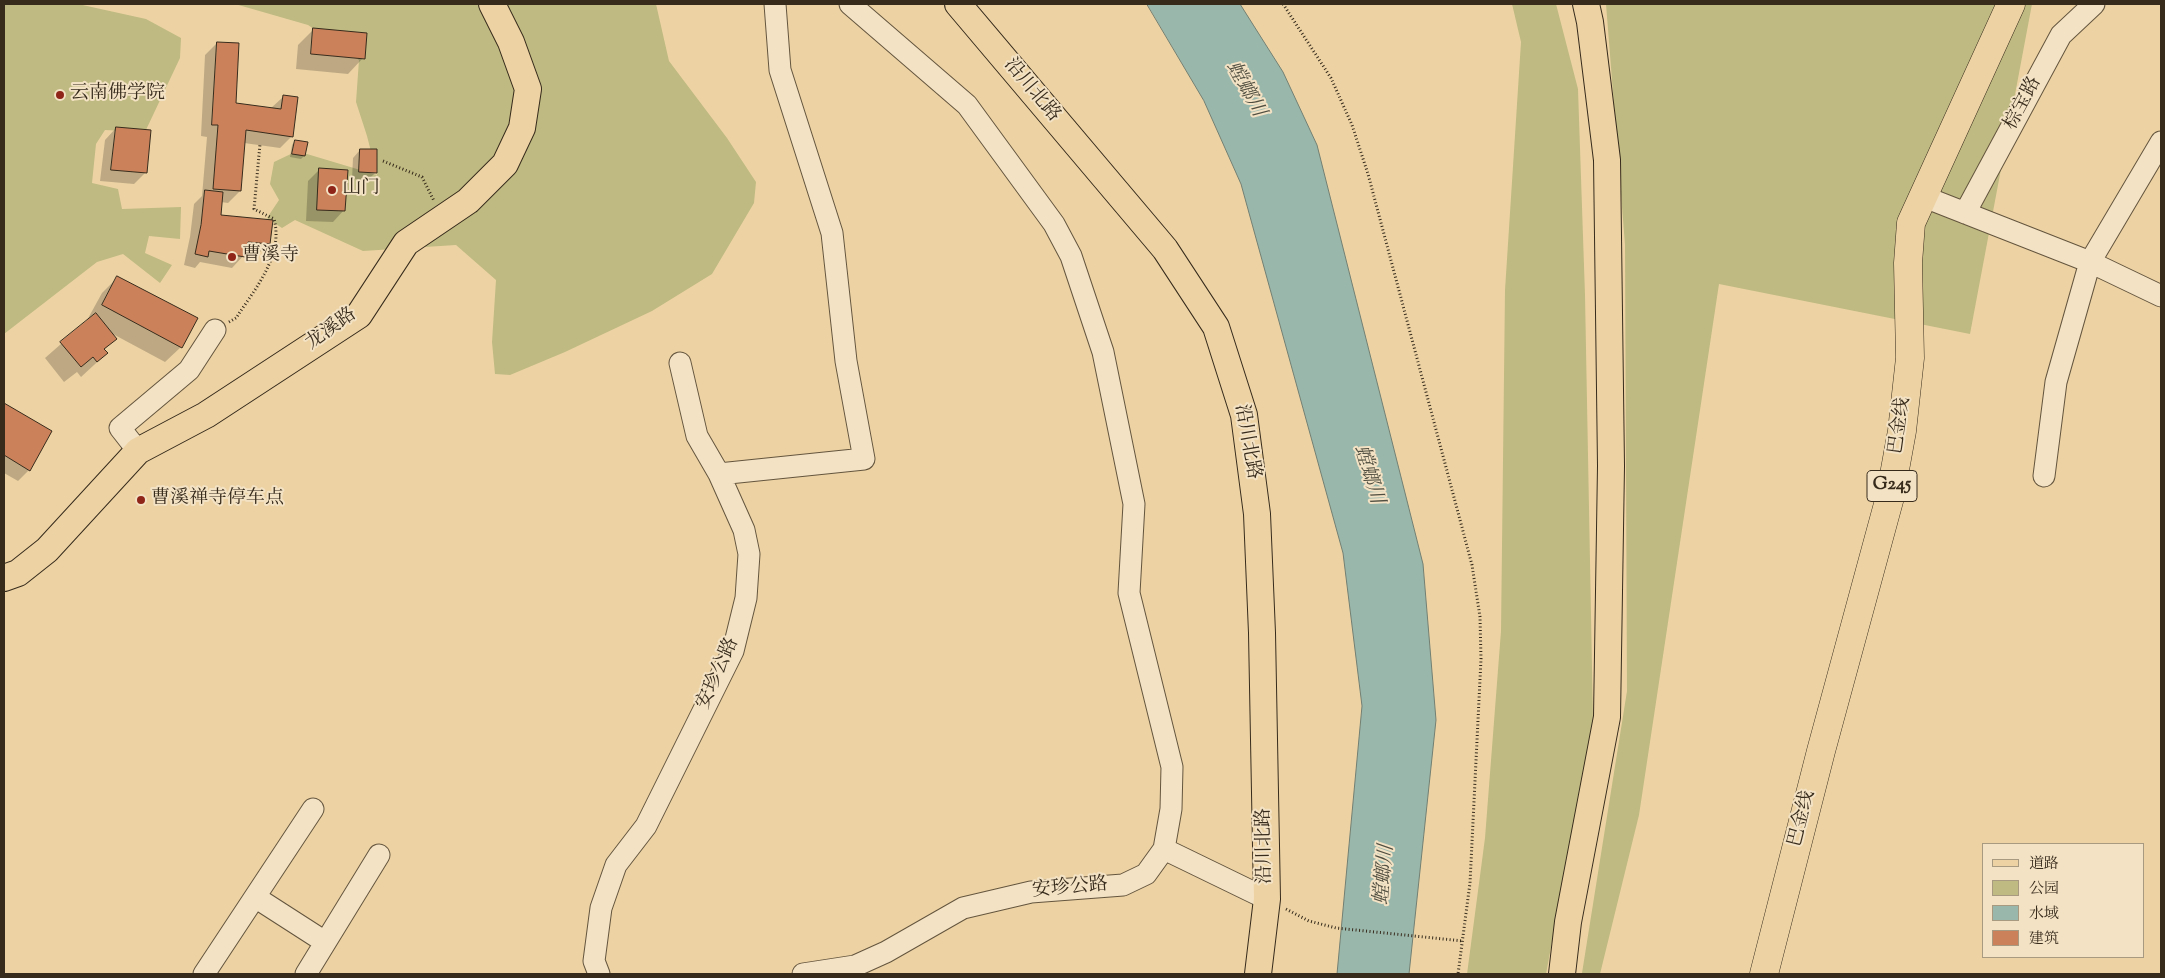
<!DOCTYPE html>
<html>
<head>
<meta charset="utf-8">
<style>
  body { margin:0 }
  #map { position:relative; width:2165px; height:978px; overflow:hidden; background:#edd3a4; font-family:"Sorts Mill Goudy","Noto Serif SC",serif }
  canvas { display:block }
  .frame { position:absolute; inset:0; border:5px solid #372b1c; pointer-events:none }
  .legend { position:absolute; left:1982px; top:843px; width:162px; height:115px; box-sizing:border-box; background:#f3e2c4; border:1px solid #a89981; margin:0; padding:6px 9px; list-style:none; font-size:15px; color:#372b1c }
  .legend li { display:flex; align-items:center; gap:10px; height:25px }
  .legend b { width:25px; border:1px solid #a89981 }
</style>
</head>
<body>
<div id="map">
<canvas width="2165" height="978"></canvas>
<div class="frame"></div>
<ul class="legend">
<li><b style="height:6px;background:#edd3a4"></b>道路</li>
<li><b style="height:14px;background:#bfba81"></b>公园</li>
<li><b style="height:14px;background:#9ab7ac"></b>水域</li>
<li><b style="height:14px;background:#cb825a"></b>建筑</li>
</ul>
</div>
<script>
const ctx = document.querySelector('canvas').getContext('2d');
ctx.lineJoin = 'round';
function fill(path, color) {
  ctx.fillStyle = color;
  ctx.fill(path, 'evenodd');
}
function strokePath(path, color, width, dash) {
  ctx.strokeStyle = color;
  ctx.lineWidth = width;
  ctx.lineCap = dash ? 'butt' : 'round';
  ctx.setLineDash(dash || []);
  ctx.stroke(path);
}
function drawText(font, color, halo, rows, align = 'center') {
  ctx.font = font + ' "Sorts Mill Goudy","Noto Serif SC",serif';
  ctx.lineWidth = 4;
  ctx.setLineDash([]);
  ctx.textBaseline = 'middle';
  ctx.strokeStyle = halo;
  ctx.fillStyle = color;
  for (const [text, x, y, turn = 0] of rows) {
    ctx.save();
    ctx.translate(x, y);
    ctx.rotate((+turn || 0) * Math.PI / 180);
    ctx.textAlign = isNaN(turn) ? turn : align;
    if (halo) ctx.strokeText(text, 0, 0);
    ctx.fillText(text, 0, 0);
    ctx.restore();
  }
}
fill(new Path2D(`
  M4,4H78L146,19L181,38L180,58L145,132L105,130L96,144L92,183L118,189L122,209L181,207L180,239L149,236L145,253L172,265L160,283L123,254L97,262L4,334Z
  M235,4H656L669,61L727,138L756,182L754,203L712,274L652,311L565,352L510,375L495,374L492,342L496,280L456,245L363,251L295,220L282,228L267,218L279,200L270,184L274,162L297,151L377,175L367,136L356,102L359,60L308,25Z
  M1512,4H1556L1578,89L1585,295L1593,721L1546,974H1467L1485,838L1501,631L1505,290L1521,42Z
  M1606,4H2032L1970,334L1719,284L1639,815L1600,974L1582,973L1627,691L1625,245Z`), '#bfba81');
const water = new Path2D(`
  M1147,4H1240L1283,72L1317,145L1423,564L1436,720L1409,974H1337L1362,706L1343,553L1241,184L1204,101Z`);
fill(water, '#9ab7ac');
strokePath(water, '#727f72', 1);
fill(new Path2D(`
  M314,29L363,58L348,74L296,69L298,45Z
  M217,43L234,104L270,109L283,97L292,136L280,148L244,143L240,191L228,203L221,202L219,216L269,243L257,255L245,254L232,268L200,262L195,268L184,265L190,237L194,204L202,196L207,137L201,136L205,55Z
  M116,128L150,132L145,173L134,184L100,181L105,140Z
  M295,141L304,156L301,159L290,157L292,145Z
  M360,150L376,172L368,180L352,179L353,158Z
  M320,169L344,210L333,222L306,221L308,181Z
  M118,277L181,347L165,362L111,333L115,339L104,350L107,353L81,377L77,372L64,382L45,358L86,322L102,293Z
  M4,405L51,432L29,470L18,481L4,473Z`), '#0003');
const building = new Path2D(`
  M313,28L367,33L365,59L311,54Z
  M217,42L239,43L236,103L281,109L283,95L298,97L293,137L246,130L241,191L213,189L218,125H212Z
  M116,127L151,130L147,173L111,170Z
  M295,140L308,142L305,156L292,154Z
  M360,149H377V173L359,172Z
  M319,168L348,170L345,211L317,210Z
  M205,190L223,192L221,215L273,220L270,244L248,242L245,257L209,251L208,257L195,254L201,225Z
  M117,276L198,318L182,348L102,305Z
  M96,313L117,339L104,349L108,353L97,362L93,357L81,367L60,342Z
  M4,403L52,431L30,471L4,455Z`);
fill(building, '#cb825a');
strokePath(building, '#372b1c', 1);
const minor = new Path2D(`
  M850,4L967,105L1054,224L1071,256L1103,352L1134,504L1129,593L1172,767L1171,809L1164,849
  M1922,196L2090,262L2161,296
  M1965,213L2061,35L2094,4
  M138,451L120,428L189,370L215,330
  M719,474L864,459L846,361L832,233L780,70L775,4
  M2044,476L2056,382L2090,262L2161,142
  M255,897L325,942
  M204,974L313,809
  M306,974L379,855
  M599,974L594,961L601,908L616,865L646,826L733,651L746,598L749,554L744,530L719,474L697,436L680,363
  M803,974L855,966L886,952L963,908L1031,892L1123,885L1146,874L1164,849L1267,899`);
const major = new Path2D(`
  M958,4L1165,249L1216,327L1244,415L1257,514L1262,633L1267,899L1258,974
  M4,578L18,573L47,550L138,451L206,415L359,315L406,243L468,201L505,164L522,128L528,89L511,42L492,4
  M1562,974L1568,922L1607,717L1611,466L1607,160L1590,22L1586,4`);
const highway = new Path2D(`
  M1764,974L1821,751L1890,497L1902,431L1910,358L1908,263L1911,223L2011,4`);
strokePath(minor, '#64553e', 23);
strokePath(major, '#372b1c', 28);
strokePath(highway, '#372b1c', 29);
strokePath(new Path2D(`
  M1283,4L1331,78L1352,125L1368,174L1472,565L1480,617L1481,659L1470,883L1458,974
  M383,161L422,177L434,201
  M229,322L236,318C255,289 284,255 274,219L254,209L260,144
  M1286,909L1309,921L1336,928L1463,941`), '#372b1c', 3, [1, 2.5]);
strokePath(minor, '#f3e2c4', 21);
strokePath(major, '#edd3a4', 26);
strokePath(highway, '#edd3a4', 28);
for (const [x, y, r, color] of [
  [60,95,5,"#8f2418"],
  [332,190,5,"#8f2418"],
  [232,257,5,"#8f2418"],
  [141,500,5,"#8f2418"]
]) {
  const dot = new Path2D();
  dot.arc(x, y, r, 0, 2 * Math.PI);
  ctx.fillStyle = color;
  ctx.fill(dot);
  strokePath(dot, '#f3e2c4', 2);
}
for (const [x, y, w] of [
  [1892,486,50]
]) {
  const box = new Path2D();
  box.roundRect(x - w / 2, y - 15.5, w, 31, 4);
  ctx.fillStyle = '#f3e2c4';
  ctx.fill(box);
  strokePath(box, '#372b1c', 1);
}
drawText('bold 18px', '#372b1c', null, [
  ["G245",1892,486]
]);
drawText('19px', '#372b1c', '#f3e2c4', [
  ["沿川北路",1031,91,50],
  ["棕宝路",2024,104,-62],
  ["龙溪路",332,330,-36],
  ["巴金线",1901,426,-82],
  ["沿川北路",1246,442,80],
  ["安珍公路",719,674,-66],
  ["巴金线",1803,819,-76],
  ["沿川北路",1266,846,-91],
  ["安珍公路",1070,889,-5]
]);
drawText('19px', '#372b1c', '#f3e2c4', [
  ["云南佛学院",70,95],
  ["山门",342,190],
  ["曹溪寺",242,257],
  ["曹溪禅寺停车点",151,500]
], 'left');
drawText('italic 20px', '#504e40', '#f3e2c4', [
  ["螳螂川",1244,90,61],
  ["螳螂川",1367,475,73],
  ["螳螂川",1386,875,-85]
]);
</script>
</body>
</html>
